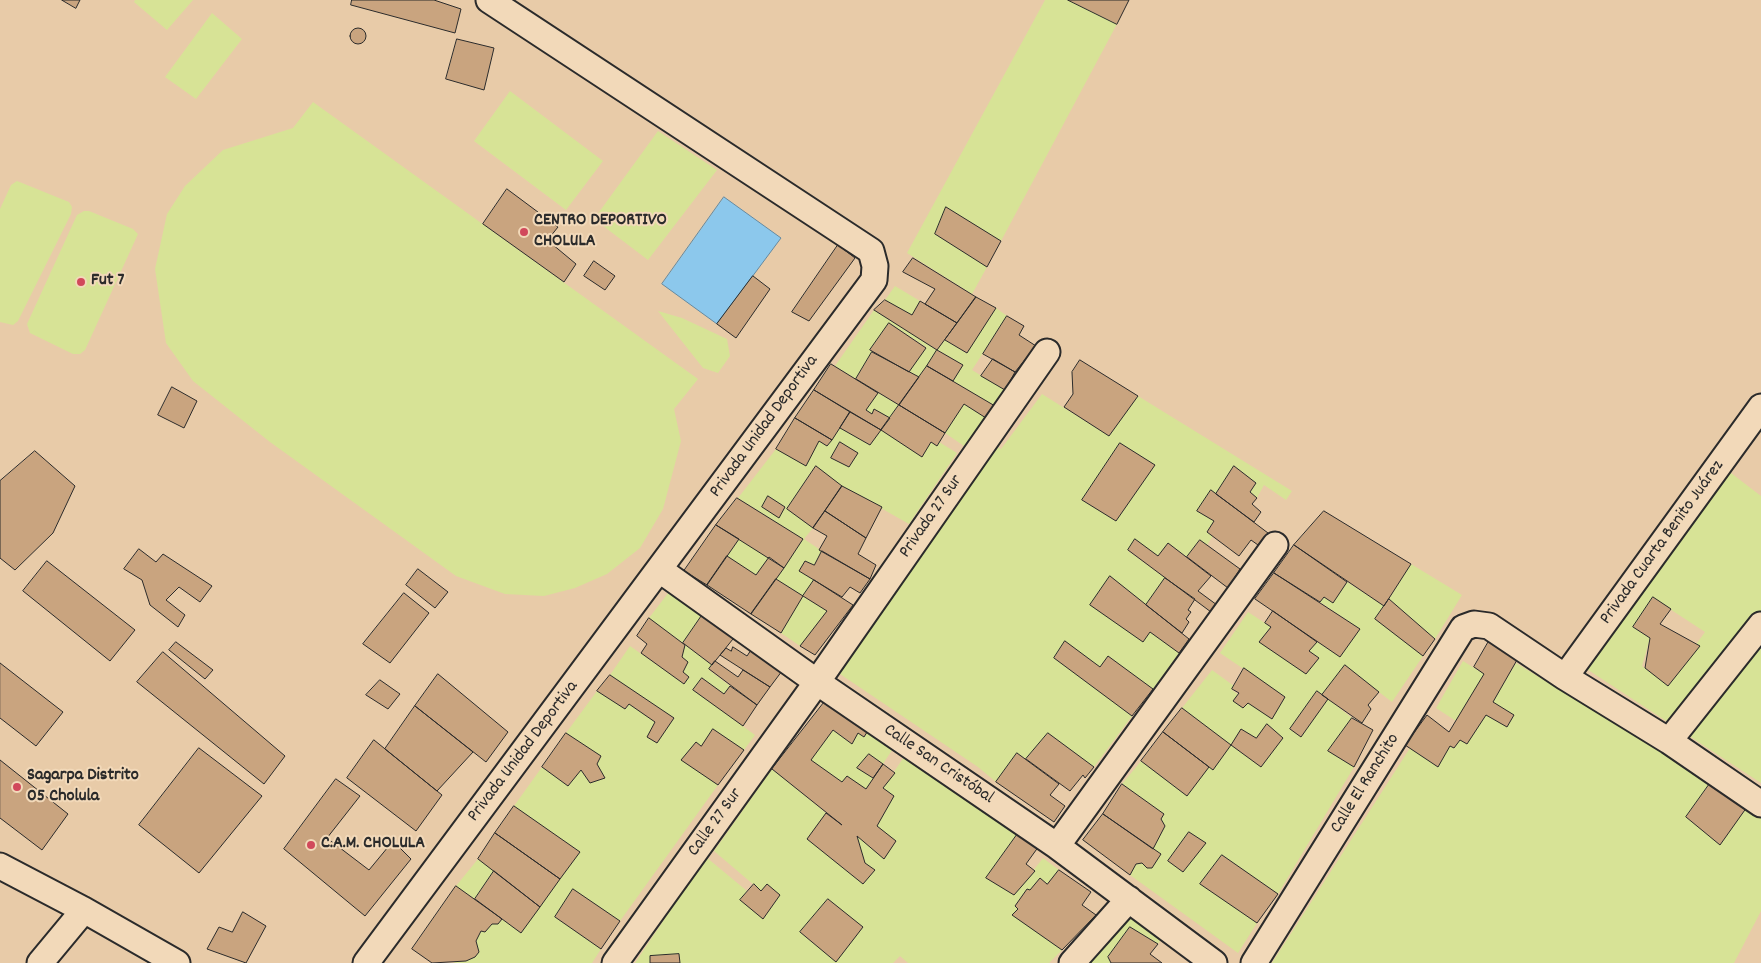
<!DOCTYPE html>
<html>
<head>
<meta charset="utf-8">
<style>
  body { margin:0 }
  canvas { display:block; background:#e8cba8 }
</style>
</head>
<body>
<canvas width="1761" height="963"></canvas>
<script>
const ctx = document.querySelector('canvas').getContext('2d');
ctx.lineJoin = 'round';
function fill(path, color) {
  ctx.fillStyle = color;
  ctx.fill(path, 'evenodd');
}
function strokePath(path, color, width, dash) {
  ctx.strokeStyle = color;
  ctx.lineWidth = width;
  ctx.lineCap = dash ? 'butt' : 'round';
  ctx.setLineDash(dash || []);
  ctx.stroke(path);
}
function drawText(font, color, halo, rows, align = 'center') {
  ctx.font = font + ' Dekko,sans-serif';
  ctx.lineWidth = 4;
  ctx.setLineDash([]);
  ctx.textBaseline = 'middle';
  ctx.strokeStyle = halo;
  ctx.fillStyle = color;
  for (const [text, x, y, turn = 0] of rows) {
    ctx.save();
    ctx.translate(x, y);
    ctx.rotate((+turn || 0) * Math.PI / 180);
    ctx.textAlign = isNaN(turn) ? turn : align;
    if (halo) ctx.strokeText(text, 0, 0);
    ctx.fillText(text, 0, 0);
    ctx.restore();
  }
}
fill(new Path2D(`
  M135,0H193L167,30L134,2Z
  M1045,0H1068L1117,24L1001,241L947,208L935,234L987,267L972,294L907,253Z
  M212,13L242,39L196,99L165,77Z
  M510,91L603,161L566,210L474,141Z
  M313,102L698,379L674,409L681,441L663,509L640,548L607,574L575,588L544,596L505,594L456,576L270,442L193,381L166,343L155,269L167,214L185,186L223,150L293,128Z
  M658,131L717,170L648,260L594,219Z
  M17,181L69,202L72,207L71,214L18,321L13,325L0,322V209L11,185Z
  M84,211H89L133,229L138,234L85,350L80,354H73L30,333L27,324L77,215Z
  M895,286L920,301L912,315L885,300Z
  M996,308L1007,316L972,370L1005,390L995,406L953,381L963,365L938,350L919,377L909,372L926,347L889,323L870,350L872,352L856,379L835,366L874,310L937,350L945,340L966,353Z
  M658,311L682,318L727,339L730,356L718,373L703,368Z
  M878,393L899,405L890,418L872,414L866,410Z
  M1042,394L1109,436L1138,396L1292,491L1286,500L1264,485L1257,498L1250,492L1256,483L1234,466L1216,494L1198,511L1214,521L1207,531L1213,536L1207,545L1199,540L1187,557L1168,543L1158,556L1135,540L1128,551L1165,578L1146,605L1110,576L1150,632L1179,653L1153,689L1108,656L1100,667L1065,642L1054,658L1132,716L1094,767L1048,733L1026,759L1017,753L996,782L978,767L837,672L996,446L1001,449ZM1120,443L1155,465L1116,521L1082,500Z
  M964,404L986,418L964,446L945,433Z
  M840,428L870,445L881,430L922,457L931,442L937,446L939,442L957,453L909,524L842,486L815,466L787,509L813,528L804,539L822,551L814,565L805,561L799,571L814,580L804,597L827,611L800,646L781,633L803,596L776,579L803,539L738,498L776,449L806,465L819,441L827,446ZM840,442L858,453L849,467L831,458Z
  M1727,470L1761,496V783L1576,662ZM1653,598L1705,632L1667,684L1642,666L1650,638L1633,627Z
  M739,539L769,557L756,575L727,556Z
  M1411,564L1462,595L1435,639L1389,599Z
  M1347,582L1384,606L1375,619L1423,656L1392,702L1345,666L1322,695L1317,691L1290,729L1301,737L1328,699L1352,718L1328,751L1354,767L1278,894L1222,855L1200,884L1257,923L1238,953L1130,875L1136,864L1142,863L1147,868H1152L1161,854L1153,849L1165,826L1161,819L1164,814L1122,784L1141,761L1187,796L1209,767L1213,769L1230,745L1182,708L1212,670L1234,686L1232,690L1272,719L1285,697L1220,653L1248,612L1271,627L1259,642L1306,674L1319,658L1309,651L1317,642L1340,657L1360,629L1320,602L1324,597L1333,602ZM1241,729L1256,738H1283L1261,767L1231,745ZM1189,832L1205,843L1183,872L1168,861Z
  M672,588L705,611L683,643L649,618Z
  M685,645L712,665L709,670L730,686L724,694L702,678L693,690L755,735L744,750L713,729L701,746L695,743L682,760L718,785L620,921L574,890L555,917L601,949L592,963H454L456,960C466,961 472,960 479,952L476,941L481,931L485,932L492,924H498L502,919L521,932L580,852L514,806L542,767L568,786L581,770L590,783L604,778L597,764L601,756L566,733L597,691L625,709L629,704L655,722L647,737L657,743L674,718L610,675L630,646L684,684L689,677L683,672L688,663L682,657Z
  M1463,661L1484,674L1456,721L1436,708Z
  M1516,663L1711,782L1686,817L1720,845L1747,807L1761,816V911L1734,963H1272L1410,748L1438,767L1450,746L1454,748L1460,740L1467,744L1486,715L1507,727L1514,715L1493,702Z
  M869,729L894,747L883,764L869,754L858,768L873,778L866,789L842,782L811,760L833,730L852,744L858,733L864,737Z
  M906,754L1019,832L986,878L1014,895L1043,858L1059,870L1047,884L1040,878L1030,890L1027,889L1015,905L1018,909L1013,915L1062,950L1049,963H908L900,956L893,963H680L679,954L650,963H635L706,857L747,891L741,900L764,918L780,895L767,885L761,891L714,851L772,769L826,813L807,839L863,884L874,870L865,863L857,836L884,858L896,842L877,826L894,796L883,788ZM828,899L863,927L836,961L801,933Z
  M478,859L494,871L475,899L456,886Z
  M1131,914L1162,938L1158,944L1130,927L1108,957L1111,963H1087Z`), '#d7e396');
const water = new Path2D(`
  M724,197L781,238L717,324L662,284Z`);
fill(water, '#8cc8ec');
strokePath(water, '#65899f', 1);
const building = new Path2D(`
  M62,0H80L76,8Z
  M352,0H434L461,9L455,33L351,5Z
  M1068,0H1129L1117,24Z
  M350 36a8 8 0 1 1 16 0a8 8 0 1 1-16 0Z
  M457,39L494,48L484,90L446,79Z
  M507,189L558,227L550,237L555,240L552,244L576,264L564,282L483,224Z
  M946,207L1001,241L987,267L935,234Z
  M838,245L855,258L809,321L792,312Z
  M913,258L976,297L957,323L925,304L935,289L903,272Z
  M594,261L615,276L605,290L584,276Z
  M753,276L770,289L736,338L717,324Z
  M976,297L996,308L967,353L945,340Z
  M885,300L912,315L920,301L957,323L937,350L874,310Z
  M1007,316L1024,326L1019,335L1036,346L1015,372L983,354Z
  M889,323L926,348L909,372L870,350Z
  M937,350L963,365L953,381L927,366Z
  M872,352L919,377L899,405L856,379Z
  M993,359L1015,372L1005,390L981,376Z
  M1080,360L1138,396L1109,436L1064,407L1073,394L1072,372Z
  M831,364L878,393L866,410L872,414L874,409L890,418L881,430L814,390Z
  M927,366L995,406L986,418L964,404L945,433L899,405Z
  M172,387L197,401L184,428L158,415Z
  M814,390L850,412L832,440L795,418Z
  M899,405L945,433L937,446L931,442L922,457L881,430Z
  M850,412L881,430L870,445L840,428Z
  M795,418L832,440L827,446L819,441L806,466L776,449Z
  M840,442L858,453L849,467L831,458Z
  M1120,443L1155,465L1116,521L1082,500Z
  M35,451L75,486L53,533L15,570L0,558V481Z
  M816,466L842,486L813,528L787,509Z
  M1234,466L1256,483L1250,492L1257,498L1252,504L1261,512L1254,522L1216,494Z
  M842,486L882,507L866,538L825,511Z
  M1211,490L1268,533L1258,545L1251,540L1239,556L1207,532L1214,521L1197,511Z
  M768,496L785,507L779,518L762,507Z
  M737,498L803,539L784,568L716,525Z
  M825,511L866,538L858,554L876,565L870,579L819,550L827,536L813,528Z
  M1324,511L1411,564L1384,606L1294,545Z
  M716,525L739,539L707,585L684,571Z
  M1135,539L1158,556L1168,543L1211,576L1198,591L1217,605L1211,612L1128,550Z
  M1200,540L1240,569L1228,588L1187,557Z
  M1294,545L1347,582L1333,603L1324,597L1320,602L1274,573Z
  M139,549L156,562L163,554L212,586L200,602L179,587L166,600L185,615L178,627L150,605L142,580L124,569Z
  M822,551L870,579L860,593L850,587L842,597L799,571L805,561L814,565Z
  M727,556L756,575L769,557L784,568L751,614L707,585Z
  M47,561L135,630L110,661L23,591Z
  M418,569L448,592L435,608L406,585Z
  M1274,573L1360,629L1340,657L1255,599Z
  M1110,576L1189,639L1179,653L1150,632L1143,642L1090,605Z
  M1165,578L1195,599L1188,610L1191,612L1186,619L1189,622L1182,633L1146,605Z
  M776,579L803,596L781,633L751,614Z
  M814,580L853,605L815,655L800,646L827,611L803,596Z
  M404,593L429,613L390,663L363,644Z
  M1653,597L1671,609L1660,624L1700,646L1668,686L1645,668L1650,638L1633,627Z
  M1389,599L1435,639L1423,656L1375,619Z
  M705,611L737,634L712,665L683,643Z
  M1273,611L1317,642L1309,651L1319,658L1306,674L1259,642L1271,627L1265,623Z
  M649,618L685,645L682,657L688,662L683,672L689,677L684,684L641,653L647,644L637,636Z
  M1065,641L1100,667L1108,656L1153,689L1132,716L1054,658Z
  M1489,641L1517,660L1493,702L1514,715L1507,727L1486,715L1467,744L1460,740L1454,748L1450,746L1438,767L1405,745L1427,715L1449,732L1484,674L1474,667Z
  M176,642L213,670L205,679L169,650Z
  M733,647L747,656L753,647L785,667L770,687L720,655L726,648L731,651Z
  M163,652L285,756L264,784L137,682Z
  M715,661L738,677L743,670L770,687L757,705L709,669Z
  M0,663L63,712L36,746L0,718Z
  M1345,665L1379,692L1368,705L1371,709L1362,723L1322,695Z
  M1244,668L1285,697L1272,719L1248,703L1243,708L1233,701L1239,693L1232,689Z
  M438,674L508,732L486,762L415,706Z
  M610,675L674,718L657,743L647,737L655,722L629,704L625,709L597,691Z
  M702,678L724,694L730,686L757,705L743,726L693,690Z
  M380,680L400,694L388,709L366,695Z
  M1317,691L1328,699L1301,737L1290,729Z
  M826,700L869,729L864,737L858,733L852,744L833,730L811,760L842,782L847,776L866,789L883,764L895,773L883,788L894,796L877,826L896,841L884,859L857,836L865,863L875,870L863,884L807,839L826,813L842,825L772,769Z
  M415,706L473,752L437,791L385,749Z
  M1182,708L1231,745L1213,770L1163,732Z
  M1352,718L1373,730L1354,767L1328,751Z
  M1267,724L1283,738L1261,767L1231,745L1241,729L1256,738Z
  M713,729L744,750L718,785L681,760L696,742L701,746Z
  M1163,732L1209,767L1187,796L1141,761Z
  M566,733L601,756L597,764L605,778L590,783L581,770L568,786L542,767Z
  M1048,733L1094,767L1085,778L1083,775L1070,791L1026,759Z
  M374,740L442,795L416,831L347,778Z
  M199,748L262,796L199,873L139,825Z
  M1017,753L1059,784L1050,795L1065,806L1054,822L996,782Z
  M869,754L883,764L873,778L857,768Z
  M0,760L68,814L42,850L0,818Z
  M336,779L360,796L327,838L369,870L393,841L411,859L365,916L284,849Z
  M1711,782L1747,807L1720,845L1686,817Z
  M1122,784L1164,814L1161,819L1165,826L1153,849L1103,814Z
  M514,806L580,852L560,879L495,833Z
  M1103,814L1161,854L1152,868H1147L1142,863L1136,864L1130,875L1083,840Z
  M1019,832L1039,846L1026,864L1035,871L1014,895L986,878Z
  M1189,832L1206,843L1183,872L1168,861Z
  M495,833L560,879L540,907L478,859Z
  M1222,855L1278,894L1257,923L1200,884Z
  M1059,870L1091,892L1082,905L1096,915L1062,950L1012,915L1018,909L1015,906L1027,889L1030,890L1040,878L1047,884Z
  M494,871L540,907L521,933L475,899Z
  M754,884L761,891L767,884L780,895L763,919L740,900Z
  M456,886L502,919L498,924H492L485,932L481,931L476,941L479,952L475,957L466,961L432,963L412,949Z
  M573,889L620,921L601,949L555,917Z
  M828,899L863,927L836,962L800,932Z
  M243,912L266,926L246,963L207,949L219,927L232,932Z
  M1130,927L1158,944L1150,954L1162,963H1111L1108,957Z
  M679,954L680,963H650V956Z`);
fill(building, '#c9a47f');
strokePath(building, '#2b2b2b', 1);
const minor = new Path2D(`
  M660,570L817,682L1057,846L1214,963
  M1565,677L1761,407
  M1669,741L1761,625
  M1057,846L1275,545
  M0,866L84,910L177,963
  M40,963L84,910
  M366,963L874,280L875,266L871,251L489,0
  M615,963L817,682L1047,352
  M1072,963L1129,899
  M1254,963L1463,628L1474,624L1489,626L1565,677L1669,741L1761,804`);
strokePath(minor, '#2b2b2b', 29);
strokePath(minor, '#f2d9b9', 25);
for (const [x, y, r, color] of [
  [524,232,5,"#d1495b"],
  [81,282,5,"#d1495b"],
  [17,787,5,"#d1495b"],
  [311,845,5,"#d1495b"]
]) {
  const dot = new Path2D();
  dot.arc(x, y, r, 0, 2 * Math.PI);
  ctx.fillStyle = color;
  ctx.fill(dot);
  strokePath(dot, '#f2d9b9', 2);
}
drawText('bold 18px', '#2b2b2b', '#f2d9b9', [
  ["CENTRO DEPORTIVO",534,222],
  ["CHOLULA",534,243],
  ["Fut 7",91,282],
  ["Sagarpa Distrito",27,777],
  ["05 Cholula",27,798],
  ["C.A.M. CHOLULA",321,845]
], 'left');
drawText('18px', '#2b2b2b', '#f2d9b9', [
  ["Privada Unidad Deportiva",765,427,-54],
  ["Privada 27 Sur",932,517,-55],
  ["Privada Cuarta Benito Juárez",1663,543,-54],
  ["Privada Unidad Deportiva",524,752,-53],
  ["Calle San Cristóbal",938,765,34],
  ["Calle El Ranchito",1366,784,-58],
  ["Calle 27 Sur",716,823,-54]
]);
</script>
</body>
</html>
